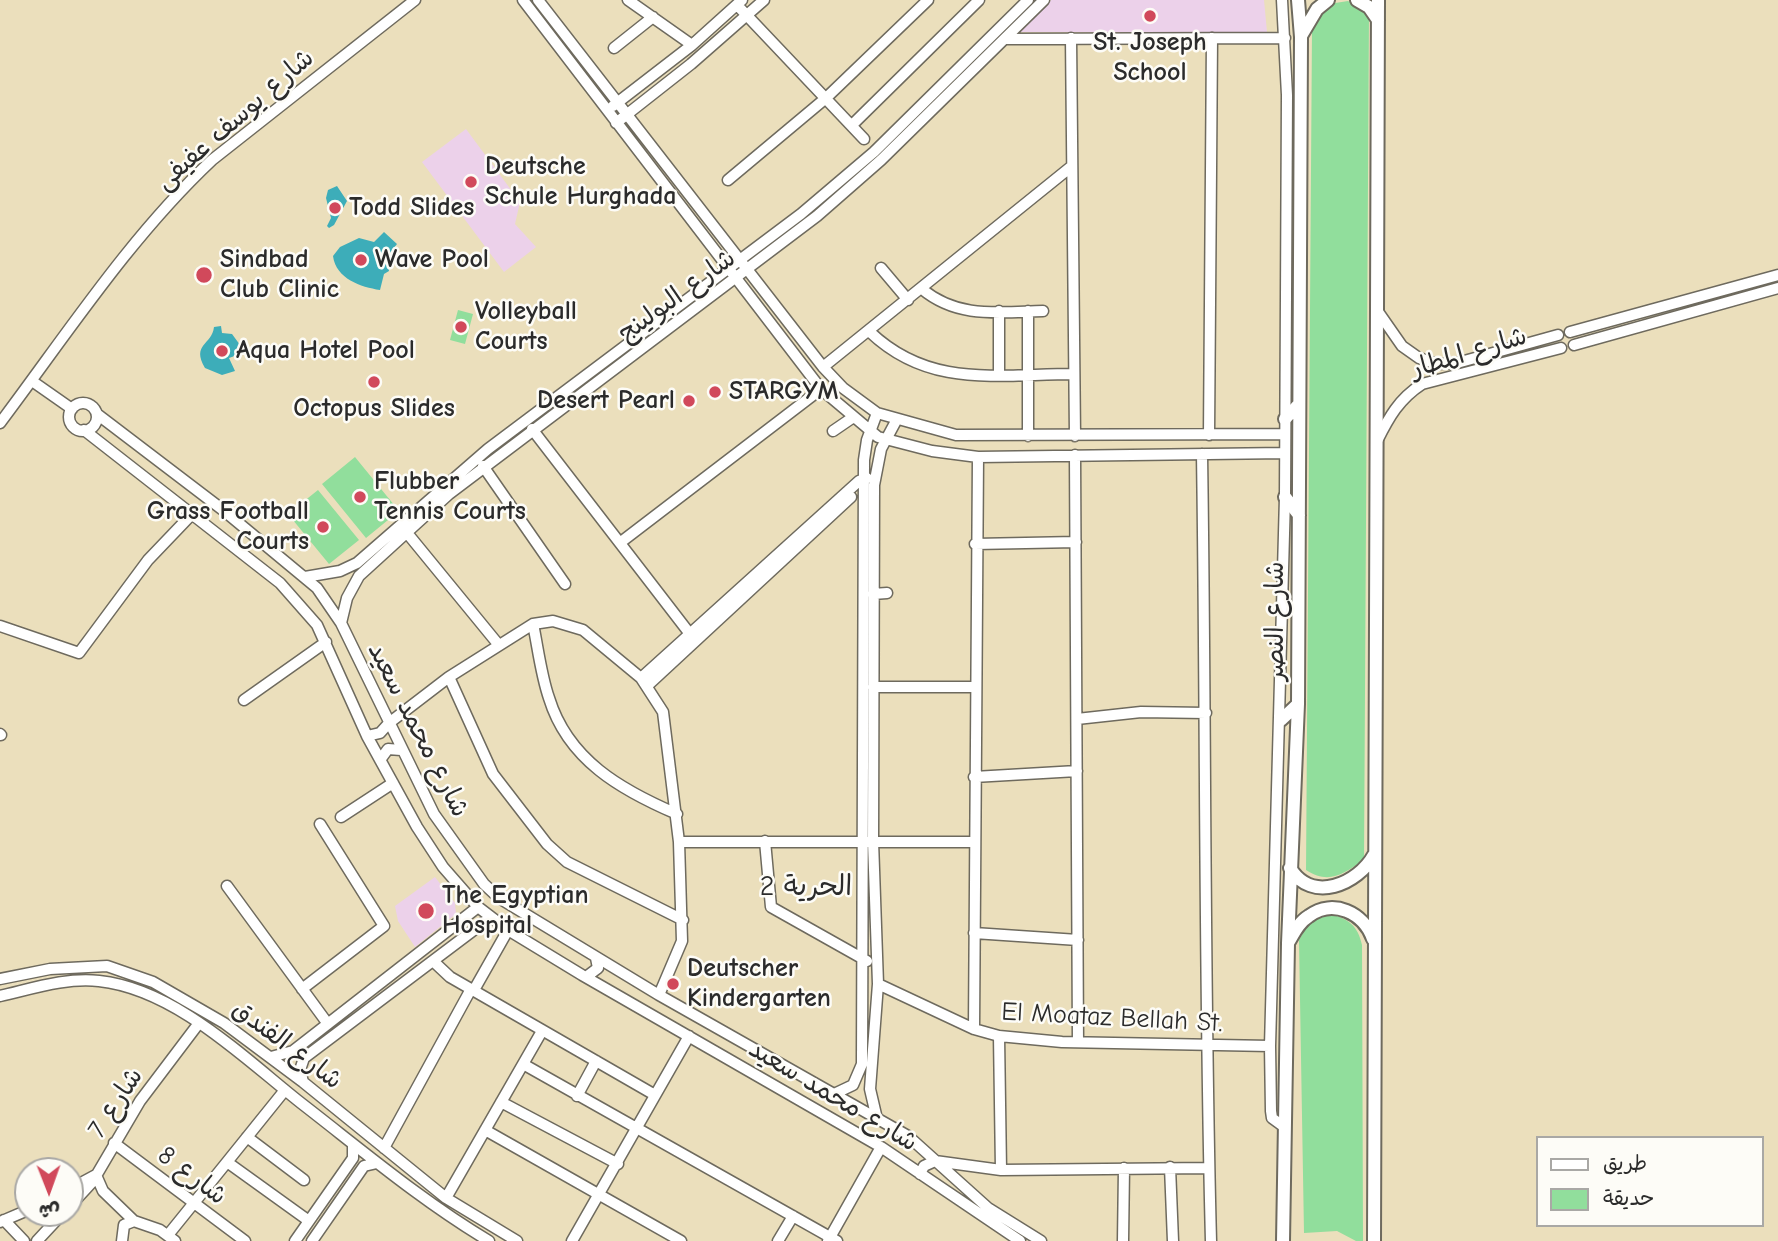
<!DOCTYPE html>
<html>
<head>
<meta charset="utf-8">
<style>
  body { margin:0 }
  #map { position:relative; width:1778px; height:1241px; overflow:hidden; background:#ebdfbc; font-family:"Comic Neue","Playpen Sans Arabic",sans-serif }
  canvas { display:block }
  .legend { position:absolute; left:1536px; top:1136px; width:228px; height:91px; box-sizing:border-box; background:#fdfcf7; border:2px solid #a9a8a5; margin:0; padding:9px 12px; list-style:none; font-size:21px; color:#2b2b2b }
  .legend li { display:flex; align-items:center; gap:14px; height:35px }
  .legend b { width:35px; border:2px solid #a9a8a5 }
  .north { position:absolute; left:14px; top:1157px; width:70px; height:70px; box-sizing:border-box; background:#fdfcf7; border:2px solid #a9a8a5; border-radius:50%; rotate:179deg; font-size:19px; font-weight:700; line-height:28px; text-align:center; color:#2b2b2b }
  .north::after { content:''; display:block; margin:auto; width:24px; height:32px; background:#d1495b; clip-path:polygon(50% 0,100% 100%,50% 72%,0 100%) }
</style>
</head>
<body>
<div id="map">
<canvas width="1778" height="1241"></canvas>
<ul class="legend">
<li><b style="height:9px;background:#fff"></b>طريق</li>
<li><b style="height:19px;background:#91de9c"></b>حديقة</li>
</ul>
<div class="north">ش</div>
</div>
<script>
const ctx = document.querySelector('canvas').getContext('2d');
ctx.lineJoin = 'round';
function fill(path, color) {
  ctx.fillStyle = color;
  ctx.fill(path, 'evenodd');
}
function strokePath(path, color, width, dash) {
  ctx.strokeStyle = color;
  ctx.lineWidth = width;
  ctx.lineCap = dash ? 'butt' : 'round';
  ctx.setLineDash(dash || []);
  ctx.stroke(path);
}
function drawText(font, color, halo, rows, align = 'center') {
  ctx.font = font + ' "Comic Neue","Playpen Sans Arabic",sans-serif';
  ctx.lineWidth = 5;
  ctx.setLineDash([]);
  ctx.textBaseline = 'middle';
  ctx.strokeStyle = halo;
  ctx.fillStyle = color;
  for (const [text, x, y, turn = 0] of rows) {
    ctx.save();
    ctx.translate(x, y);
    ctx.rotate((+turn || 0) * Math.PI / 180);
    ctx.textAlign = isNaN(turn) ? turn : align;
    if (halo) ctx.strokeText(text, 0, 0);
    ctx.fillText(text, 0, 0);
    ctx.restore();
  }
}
fill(new Path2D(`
  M1051,0H1264L1267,32H1020Z
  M466,129L520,202L515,224L536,247L504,272L422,162Z
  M435,877L455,903L456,914L415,947L398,921L395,906Z`), '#ecd1ea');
fill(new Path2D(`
  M1348,1L1369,13L1364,860C1343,874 1329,885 1306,870L1312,29L1329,4Z
  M458,310L473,314L465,344L450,340Z
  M355,457L399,511L366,538L322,484Z
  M318,490L359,540L329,564L288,514Z
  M1330,914C1349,919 1358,926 1362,945L1363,1241H1356L1337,1231L1304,1233L1299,940L1309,922Z`), '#91de9c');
fill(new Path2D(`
  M337,186L347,201L334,225L329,228L327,226L331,218L326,198L328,190Z
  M384,232L397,244L387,257L389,271L384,274L380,290C361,287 336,279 333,256L340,247L359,238L374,242Z
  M221,326L222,333L232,334L243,349V353L229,358L235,371L222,375L205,368C191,344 212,345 214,327Z`), '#3dadb9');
const minor = new Path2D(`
  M523,0L821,389L878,437L932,451L978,457L1285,453
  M538,0L823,367L843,388L877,413L956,435L1285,434
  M628,0L692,45
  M1282,0L1287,95L1285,497L1270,1046L1271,1111L1272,1118L1283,1126
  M737,5L864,139
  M1071,38L1075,436
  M1005,39L1285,38
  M614,48L653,17
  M613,106L692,45L742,0
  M616,123L691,64L764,0
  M852,125L979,0
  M728,180L826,98L928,0
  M881,268L908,300
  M922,289C958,319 999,312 1043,311
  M999,311V374
  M1028,311V436
  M1379,313L1402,346L1419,358L1437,364L1457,363L1558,335
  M870,332C930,389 998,374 1074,374
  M1570,332L1778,275
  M1574,345L1778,288
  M823,367L1072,166
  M32,381L72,409
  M69 417a14 14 0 1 1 28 0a14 14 0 1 1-28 0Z
  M97,414L223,510L317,588L341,623L434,814L484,884L499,898L659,995L908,1136L988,1208L1041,1241
  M0,423C67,334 130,237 212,160L415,0
  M532,429L690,634
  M84,430L280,583L317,625L367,736L417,827L443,867L478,907L508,930L582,975L881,1147L1020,1241
  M833,431L852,418
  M1209,435L1212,38
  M1377,441C1389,417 1399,399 1422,384L1561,348
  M1202,454C1206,716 1204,979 1211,1241
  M1075,455L1078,1042
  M483,466L565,584
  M403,528L498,644
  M621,542L821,389
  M975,544L1076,542
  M305,577L340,571L357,563L488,449L801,214L874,152L1028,0
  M873,594L887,593
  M341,623L347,598L359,576L449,494L817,216L881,160L1044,0
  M533,624C538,648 541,675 549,698C568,760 621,790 677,814
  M0,626L79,653L148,560L192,514
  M449,677L493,774L547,844L567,862L683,920
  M641,678L859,481L867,478
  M648,685L851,497
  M873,687H975
  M244,700L326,642
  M1077,719L1141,712L1206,713
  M0,734L1,735
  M367,736L380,733L389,723L449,677L533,624L553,621L583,630L641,678L663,712L679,842L682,941L659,995
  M380,760L388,749L401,750
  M974,777L1077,771
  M341,817L393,783
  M765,841L771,907L867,961
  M679,842H974
  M227,886L328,1024
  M974,933L1078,940
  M433,961L450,977L655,1095
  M586,977L598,968L596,958
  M0,979L50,969L107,966L153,982L224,1023L303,1082L446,1198L517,1241
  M878,984L974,1029L999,1036L1062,1042L1270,1046
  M302,989L384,926L320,824
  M474,990L508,930
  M0,996C31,989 67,977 99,981C175,989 244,1058 301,1103C363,1151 422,1201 489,1241
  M974,1029L978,457
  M999,1036L1001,1170
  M271,1057L293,1051L478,907
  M523,1064L837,1241
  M303,1082L300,1070L304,1058L491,917
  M285,1090L227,1162L309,1221
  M834,1094L853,1085L862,1064L864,460L867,440L877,413
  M577,1096L596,1061
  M501,1102L618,1164
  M877,1119L870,1089L878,984L873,841L874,485L881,449L896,421
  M485,1130L681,1241
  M247,1137L304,1180
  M114,1143L245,1241
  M384,1148L471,989
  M1170,1167L1173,1241
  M920,1174L924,1166L935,1161L1001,1170L1209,1168
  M70,1189L96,1175L103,1191L134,1221
  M446,1198L542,1031
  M70,1206L93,1181L140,1101L199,1023
  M4,1220L24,1241
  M0,1222L28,1210
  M168,1235L227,1162
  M37,1241L63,1213
  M122,1241L124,1225L134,1221L160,1230L175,1241
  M295,1241L353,1158V1144
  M312,1241L364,1166L377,1163
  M572,1241L689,1036
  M778,1241L793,1216
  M828,1241L881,1147
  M1123,1241L1124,1168`);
const major = new Path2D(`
  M1357,0L1369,7L1378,20
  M1301,36L1317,9L1328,0
  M1285,419L1299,404
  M1285,497L1299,515
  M1281,720L1298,704
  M1290,868C1312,904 1358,884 1374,855
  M1288,943C1294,933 1299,922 1309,916C1333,898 1364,913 1373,939
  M1283,1241L1288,943L1298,704L1301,37L1298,0
  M1374,1241L1378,0`);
strokePath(minor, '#6e6a5e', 13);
strokePath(major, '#6e6a5e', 16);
strokePath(minor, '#fff', 10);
strokePath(major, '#fff', 12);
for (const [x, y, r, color] of [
  [1150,16,7,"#d1495b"],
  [471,182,7,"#d1495b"],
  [335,208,7,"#d1495b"],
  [361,260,7,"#d1495b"],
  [204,275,9,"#d1495b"],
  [461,327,7,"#d1495b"],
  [222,351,7,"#d1495b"],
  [374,382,7,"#d1495b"],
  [715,392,7,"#d1495b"],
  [689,401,7,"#d1495b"],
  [360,497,7,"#d1495b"],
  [323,527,7,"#d1495b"],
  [426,911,9,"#d1495b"],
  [673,984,7,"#d1495b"]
]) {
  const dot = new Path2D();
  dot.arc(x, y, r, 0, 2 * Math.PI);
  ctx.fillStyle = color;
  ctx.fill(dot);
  strokePath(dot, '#fdfcf7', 2.5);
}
drawText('bold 26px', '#2b2b2b', '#fdfcf7', [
  ["St. Joseph",1150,43,"center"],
  ["School",1150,73,"center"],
  ["Deutsche",485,167],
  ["Schule Hurghada",485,197],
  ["Todd Slides",349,208],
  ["Sindbad",220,260],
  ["Club Clinic",220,290],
  ["Wave Pool",375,260],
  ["Volleyball",475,312],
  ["Courts",475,342],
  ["Aqua Hotel Pool",236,351],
  ["STARGYM",729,392],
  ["Desert Pearl",675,401,"right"],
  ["Octopus Slides",374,409,"center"],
  ["Flubber",374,482],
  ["Tennis Courts",374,512],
  ["Grass Football",309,512,"right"],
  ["Courts",309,542,"right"],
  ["The Egyptian",442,896],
  ["Hospital",442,926],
  ["Deutscher",687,969],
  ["Kindergarten",687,999]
], 'left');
drawText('26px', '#2b2b2b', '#fdfcf7', [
  ["شارع يوسف عفيفى",235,120,-41],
  ["شارع البولينج",677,296,-36],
  ["شارع المطار",1469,353,-17],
  ["شارع النصر",1276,621,-90],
  ["شارع محمد سعيد",418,730,63],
  ["El Moataz Bellah St.",1112,1018,3],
  ["شارع الفندق",287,1045,37],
  ["شارع محمد سعيد",833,1096,31],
  ["شارع 7",116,1103,-57],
  ["شارع 8",192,1176,37]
]);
drawText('28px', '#2b2b2b', '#fdfcf7', [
  ["الحرية 2",806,887]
]);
</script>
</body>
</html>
